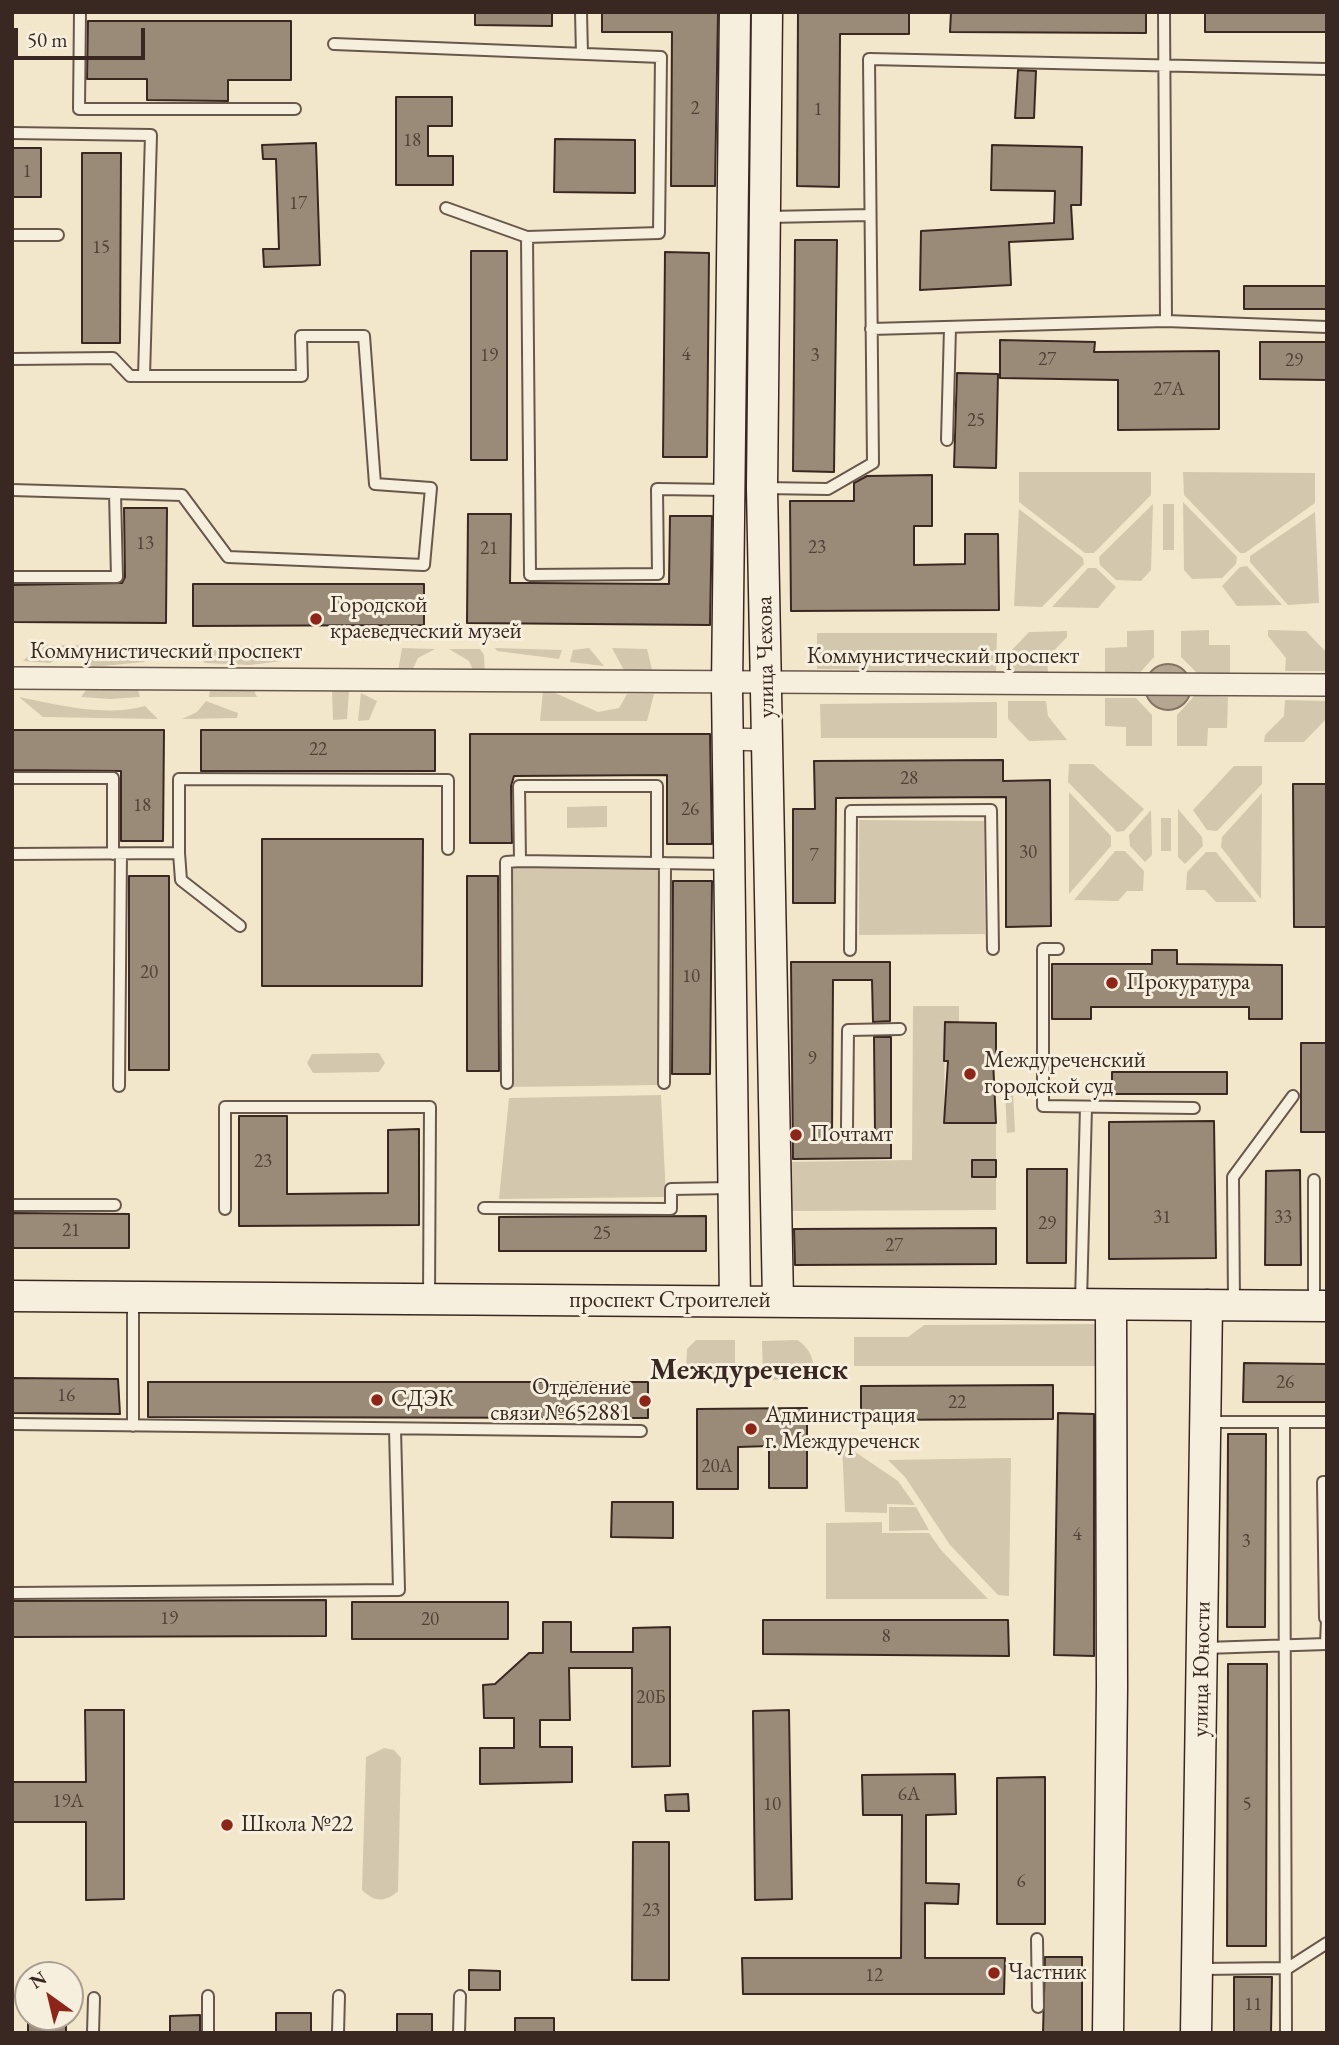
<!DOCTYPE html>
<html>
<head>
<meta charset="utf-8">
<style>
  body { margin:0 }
  #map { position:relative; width:1339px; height:2045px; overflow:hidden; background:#f3e7cb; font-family:"EB Garamond",serif }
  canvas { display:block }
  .frame { position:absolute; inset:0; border:14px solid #392821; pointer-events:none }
  .north { position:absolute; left:14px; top:1961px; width:70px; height:70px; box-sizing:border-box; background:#f7efdd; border:2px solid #ab9f92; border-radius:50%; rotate:326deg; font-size:19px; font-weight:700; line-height:28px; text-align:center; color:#392821 }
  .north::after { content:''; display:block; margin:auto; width:24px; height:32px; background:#8f2418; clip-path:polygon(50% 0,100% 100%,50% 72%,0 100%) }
  .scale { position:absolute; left:14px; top:28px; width:131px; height:32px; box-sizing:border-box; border:4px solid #392821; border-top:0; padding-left:9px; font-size:21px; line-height:24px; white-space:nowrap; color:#392821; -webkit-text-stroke:5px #f7efdd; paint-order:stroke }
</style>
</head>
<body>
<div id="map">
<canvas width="1339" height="2045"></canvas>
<div class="frame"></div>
<div class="north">N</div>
<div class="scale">50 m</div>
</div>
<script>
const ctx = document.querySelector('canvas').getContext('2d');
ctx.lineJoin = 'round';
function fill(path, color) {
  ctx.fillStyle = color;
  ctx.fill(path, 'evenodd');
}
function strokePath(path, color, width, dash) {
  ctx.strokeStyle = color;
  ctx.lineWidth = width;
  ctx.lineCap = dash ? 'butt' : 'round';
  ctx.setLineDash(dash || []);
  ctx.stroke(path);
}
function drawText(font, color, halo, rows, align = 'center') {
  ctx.font = font + ' "EB Garamond",serif';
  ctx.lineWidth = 6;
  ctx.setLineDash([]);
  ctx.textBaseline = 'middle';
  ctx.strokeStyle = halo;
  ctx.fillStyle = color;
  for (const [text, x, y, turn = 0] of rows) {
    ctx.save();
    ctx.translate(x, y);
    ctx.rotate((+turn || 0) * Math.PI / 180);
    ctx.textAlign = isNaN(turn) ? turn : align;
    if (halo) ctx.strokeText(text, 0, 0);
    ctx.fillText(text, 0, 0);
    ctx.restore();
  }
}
fill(new Path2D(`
  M1019,472H1151V495L1094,553H1085L1019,502Z
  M1183,472L1315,473V503L1245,553H1240L1184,495Z
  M1183,502L1237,557L1236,564L1222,578L1192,579L1184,570Z
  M1153,504L1151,570L1141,581L1116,580L1100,565L1099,557Z
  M1163,504H1174V550H1163Z
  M1019,509L1083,558L1084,564L1042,607L1014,606Z
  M1315,512L1319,603L1288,605L1250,562V556Z
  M1247,566L1282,605L1237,606L1222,586L1240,567Z
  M1088,568H1096L1116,587L1098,608L1052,607Z
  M1154,630V657L1137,676L1105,675V648L1127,647V631Z
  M1209,630V645H1230V674H1198L1181,657V631Z
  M1268,630L1306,631L1327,653V671H1285L1286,658L1268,636Z
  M1067,631V637L1047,658L1048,672H1008V654L1029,632Z
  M817,633H997L996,672L817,669Z
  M45,645L156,646L157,651L144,662L93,667L84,660L70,655H62L50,663L23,661L35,649Z
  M291,646L298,659L250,665L205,663L194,652L197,647Z
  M402,648L435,649L418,658L408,680L397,677Z
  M495,648L562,650L559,659L497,651Z
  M589,648L604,666L570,662L573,650Z
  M612,648L647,649L654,678H628Z
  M449,649H480L484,655L485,678L477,680L469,661Z
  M248,677L257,697H209L211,684Z
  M93,680L137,686L140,697L110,699L81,697Z
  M332,690L349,691L347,719L333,720Z
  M543,691L553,692L598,712L619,708L627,694H654L647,721H540Z
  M361,693L377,701L369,720L358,721Z
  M1195,695L1228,697L1227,728H1208L1207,746H1177V715Z
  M19,697C59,705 104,717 145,706L158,719L43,717Z
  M1105,698H1136L1152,715V746H1126V727L1105,726Z
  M1285,700L1326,701L1327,718L1304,742H1264L1265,735L1284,716Z
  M206,701L238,713L237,718L182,719L197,712Z
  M1008,701H1046L1048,716L1067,740L1029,741L1008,719Z
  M997,702V738H821L820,704Z
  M1069,764H1093L1144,809L1124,831L1117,832L1068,782Z
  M1234,766H1262V784L1217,831L1207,830L1193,810Z
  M1069,792L1111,836V846L1069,894Z
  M1262,793L1261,899L1221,847L1222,837Z
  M607,806V827L567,828V807Z
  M1178,809L1202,837L1203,846L1185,864L1178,857Z
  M1151,810L1152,855L1145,862L1130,846L1129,835Z
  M1161,818H1171V851H1161Z
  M859,820L984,821L985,934L859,935Z
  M1115,851H1125L1144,871L1143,891H1127L1118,901L1074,900Z
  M1206,852H1216L1257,902H1216L1205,890H1186L1187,872Z
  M510,864L661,866V1085L509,1087Z
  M913,1006H959V1022L945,1023L944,1123H996V1210L789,1211V1162L912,1160Z
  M379,1053L385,1063L379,1072L313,1073L307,1063L312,1054Z
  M1005,1091H1013L1015,1132L1007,1133Z
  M661,1095L666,1197L499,1199L509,1098Z
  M1101,1324V1366H854V1337H908L924,1325Z
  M696,1340H735V1379H697L686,1371L687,1349Z
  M797,1340C810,1347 823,1371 802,1379C792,1382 773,1379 763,1379L762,1341Z
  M842,1443L898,1481L915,1505L887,1504V1513L845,1512Z
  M1011,1458L1009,1596L998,1595L950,1545L905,1477L888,1460Z
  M889,1507H916L929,1530L889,1531Z
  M882,1522V1533H929L941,1550L988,1599H826V1523Z
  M384,1748L394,1750L401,1758L398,1891C385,1903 374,1902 362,1890L366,1757Z`), '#d3c7ae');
const water = new Path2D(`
  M1145 687a23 23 0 1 1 46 0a23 23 0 1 1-46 0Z`);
fill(water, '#b4a691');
strokePath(water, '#837464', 2);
const building = new Path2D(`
  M475,12H552V26L475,25Z
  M602,12H718L715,186H671L672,32H602Z
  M798,12H909V34H840L839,187L797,186Z
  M951,12H1146V33L950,32Z
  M1205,12H1327V32H1205Z
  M88,21H291V80H228V101L147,100V79H87Z
  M1018,70L1036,71L1034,118H1015Z
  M396,97H452V126H428V156H453V185H396Z
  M555,139L635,140V193L554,192Z
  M316,143L320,265L264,267L263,249H279L276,159H263L262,145Z
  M992,145L1082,147L1081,205H1071L1073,239L1009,242L1011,285L920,290L921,231L1054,223L1055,191L991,190Z
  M12,148H41V197H12Z
  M82,153H121L120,343H82Z
  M795,240H837L834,472L793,471Z
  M471,251H507V460H471Z
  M665,252L709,253L707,457H663Z
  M1244,286H1327V309H1244Z
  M1000,340L1095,342L1094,352L1219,351V429L1118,430V380L1000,378Z
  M1260,342H1327V380L1260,379Z
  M957,373L998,374L996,468L954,467Z
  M932,475V526H914V565L965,564V534H998L999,610L791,611L790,501H854V483L867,476Z
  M124,508H167L166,623L12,622V585L122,583L125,577Z
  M468,514H511L510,583H530L669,584L670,516H712L710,625L467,623Z
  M193,584H424V625L193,626Z
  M12,730H164L163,841H121V771L12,770Z
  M201,730H435V771H201Z
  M470,734H710L712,844H667V775L514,776L511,786L512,843H470Z
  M1003,760V781L1050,780L1051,926L1006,927V797L836,798L835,903H793V809H815L814,761Z
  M1293,784H1327V927H1294Z
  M262,839H423L422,986H262Z
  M129,876H169V1070H129Z
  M467,876H498L499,1071H467Z
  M673,881H712L710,1074H672Z
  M1152,950H1177V964L1282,965V1019H1249V1007H1091V1019H1052V964H1152Z
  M791,962H890V1021L873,1022L872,980H833L832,1136L875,1135L874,1037H891V1158L793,1159Z
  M945,1022L996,1023V1060H993L996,1123H944L948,1061H944Z
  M1301,1043H1327V1132H1301Z
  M1112,1072H1227V1094H1112Z
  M239,1116H287V1194L388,1193V1130L419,1129V1225L239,1226Z
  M1214,1121L1216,1258L1109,1259V1122Z
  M972,1160H996V1177H972Z
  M1027,1169H1067L1066,1263H1027Z
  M1300,1170L1301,1265H1265L1266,1171Z
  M12,1213L129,1214V1248H12Z
  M706,1216V1251H499V1217Z
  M996,1228V1264L795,1265L794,1229Z
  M1244,1363L1327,1364V1402H1243Z
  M12,1378L118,1379L120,1414L12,1413Z
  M148,1382H648V1418L148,1417Z
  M1053,1385V1419L861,1420V1386Z
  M807,1408V1488H769V1446L738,1447V1489H697V1409Z
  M1058,1413L1094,1414V1656L1054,1655Z
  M1228,1434H1266L1265,1627H1227Z
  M612,1502H673V1538L611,1537Z
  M326,1600V1636L12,1637V1601Z
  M352,1602H508V1639H352Z
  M763,1620H1008L1009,1656L763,1654Z
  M543,1622H571V1652H633V1628L670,1627V1766L632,1767V1668H569L570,1720H540V1747H572V1782L480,1784V1748H514V1718H484L483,1685L495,1684L529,1653H543Z
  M1228,1664H1267L1266,1946H1227Z
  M85,1710H124V1899L86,1900V1822H12V1782H86Z
  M789,1710L792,1899L755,1900L753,1711Z
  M955,1774L956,1814L926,1815V1883L959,1884L958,1904L925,1903V1958H1005L1004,1994H743L742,1958H901L902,1815H863L862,1775Z
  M1045,1777V1924H997V1778Z
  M688,1794L689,1811H666L665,1795Z
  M633,1842H669V1980H632Z
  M1045,1957H1082V2033H1043Z
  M469,1970L500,1971V1990H469Z
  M1234,1977H1272L1271,2033H1234Z
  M276,2013H311V2033H276Z
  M397,2014H432V2033H397Z
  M200,2015V2033H170V2016Z
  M28,2017H66V2033H28Z
  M515,2018H554V2033H515Z`);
fill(building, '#9a8b79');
strokePath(building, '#392821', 2);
const lane = new Path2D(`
  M80,12L79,109H295
  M581,12L582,54
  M1164,12L1166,321
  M334,44L661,57L659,233L527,237L530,575L658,574L657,489L727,490
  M12,133L151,135L144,376
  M446,208L527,237
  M768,217L870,215
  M12,235H58
  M871,329L1166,321L1327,327
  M12,359L113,358L130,376H302L301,336H364L375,484L431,488L424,565L228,557L182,495L12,490
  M947,440L950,328
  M764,488L828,489L873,463L869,59L1327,69
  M12,577H117L115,493
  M12,778H113V854
  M179,853L181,880L240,926
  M12,854L179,853V779L448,780V849
  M520,861L657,863
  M1058,949H1043V1106L1194,1108
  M850,950L851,811L991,810L993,949
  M507,1083L506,862L520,861L519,786H657V863L726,864
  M664,1083L665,863
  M119,1086L121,854
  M847,1127L848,1030L900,1029
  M1314,1180V1303
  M12,1205H115
  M484,1208L671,1209V1189L731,1188
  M225,1209V1107H430L429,1299
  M133,1299V1426
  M1081,1301L1086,1107
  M1234,1304L1233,1177L1293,1096
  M1207,1422H1327
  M1284,1422L1286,2033
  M12,1424L641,1431
  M12,1593L399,1590L395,1429
  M1325,1618L1323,1482H1327
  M1205,1648L1326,1644L1327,1619
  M1037,1939L1038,2007
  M1200,1969L1288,1968L1327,1943
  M208,1996V2033
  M93,2033L94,1998
  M338,2033L339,1996
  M459,2033L460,1996`);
const street = new Path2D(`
  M12,678L1327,685
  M728,739L767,740`);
const secondary = new Path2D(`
  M735,12L727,687L735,1301
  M767,12L762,488L778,1301
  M12,1296L1327,1306
  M1108,2033L1112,1687L1111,1305
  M1196,2033L1207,1305`);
strokePath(lane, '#68584c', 14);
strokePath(street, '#68584c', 24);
strokePath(secondary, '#392821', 33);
strokePath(lane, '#f7efdd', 10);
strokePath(street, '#f7efdd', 21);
strokePath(secondary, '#f7efdd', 30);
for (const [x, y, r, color] of [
  [316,619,7,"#8f2418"],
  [1112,983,7,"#8f2418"],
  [970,1074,7,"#8f2418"],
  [796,1135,7,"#8f2418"],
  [377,1400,7,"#8f2418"],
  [645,1401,7,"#8f2418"],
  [751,1429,7,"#8f2418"],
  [227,1825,7,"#8f2418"],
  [994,1973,7,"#8f2418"]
]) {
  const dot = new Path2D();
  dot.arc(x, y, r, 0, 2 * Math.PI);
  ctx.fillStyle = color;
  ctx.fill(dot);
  strokePath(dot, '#f7efdd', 2.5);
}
drawText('19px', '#514137', null, [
  ["2",695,109],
  ["1",818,110],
  ["18",412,141],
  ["1",27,172],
  ["17",298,204],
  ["15",101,248],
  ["4",686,355],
  ["19",489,356],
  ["3",815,356],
  ["27",1047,360],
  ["29",1294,361],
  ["27А",1169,390],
  ["25",976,421],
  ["13",145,544],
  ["23",817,548],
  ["21",489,549],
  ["22",318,750],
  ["28",909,779],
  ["18",142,806],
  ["26",690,810],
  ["30",1028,853],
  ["7",814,856],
  ["20",149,973],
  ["10",691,977],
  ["9",812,1059],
  ["23",263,1162],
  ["31",1162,1218],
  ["33",1283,1218],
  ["29",1047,1224],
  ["21",71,1231],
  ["25",602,1234],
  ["27",894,1246],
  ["26",1285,1383],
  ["16",66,1396],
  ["22",957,1403],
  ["20А",717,1467],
  ["4",1077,1535],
  ["3",1246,1542],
  ["19",169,1619],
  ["20",430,1620],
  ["8",886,1637],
  ["20Б",651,1698],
  ["6А",909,1795],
  ["19А",68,1802],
  ["10",772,1805],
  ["5",1247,1805],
  ["6",1021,1882],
  ["23",651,1911],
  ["12",874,1976],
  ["11",1253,2005]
]);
drawText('23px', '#392821', '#f7efdd', [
  ["Городской",330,606],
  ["краеведческий музей",330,632],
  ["Прокуратура",1126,983],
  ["Междуреченский",984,1061],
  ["городской суд",984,1087],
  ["Почтамт",810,1135],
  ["Отделение",631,1388,"right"],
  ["связи №652881",631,1414,"right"],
  ["СДЭК",391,1400],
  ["Администрация",765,1416],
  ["г. Междуреченск",765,1442],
  ["Школа №22",241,1825],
  ["Частник",1008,1973]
], 'left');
drawText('23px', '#392821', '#f7efdd', [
  ["Коммунистический проспект",166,652],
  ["улица Чехова",766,657,-91],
  ["Коммунистический проспект",943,657],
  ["проспект Строителей",670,1301],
  ["улица Юности",1202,1669,-89]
]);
drawText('bold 30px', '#392821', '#f7efdd', [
  ["Междуреченск",749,1371]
]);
</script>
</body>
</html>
